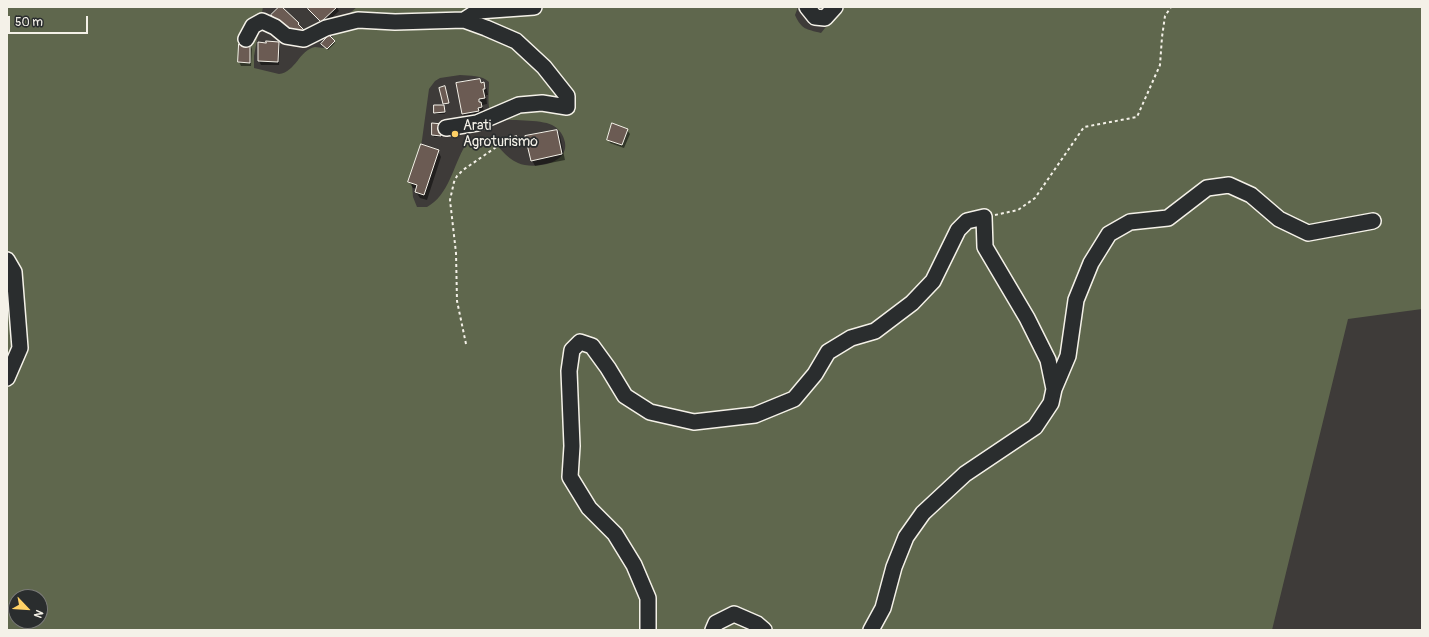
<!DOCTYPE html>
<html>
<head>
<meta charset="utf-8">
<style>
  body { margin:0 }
  #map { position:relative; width:1429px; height:637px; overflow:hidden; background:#3e3b39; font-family:Pangolin,sans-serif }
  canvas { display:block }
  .frame { position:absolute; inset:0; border:8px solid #f4f1e8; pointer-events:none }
  .north { position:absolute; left:8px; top:589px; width:40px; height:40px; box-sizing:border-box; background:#2a2d2e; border:1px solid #7b7b78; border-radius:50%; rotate:115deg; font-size:11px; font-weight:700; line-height:16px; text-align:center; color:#f4f1e8 }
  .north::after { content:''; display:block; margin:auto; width:14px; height:18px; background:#ffd166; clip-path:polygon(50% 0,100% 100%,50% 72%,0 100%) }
  .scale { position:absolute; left:8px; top:16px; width:80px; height:18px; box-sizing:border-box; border:2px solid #f4f1e8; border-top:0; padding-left:5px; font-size:12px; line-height:14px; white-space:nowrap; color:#f4f1e8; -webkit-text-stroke:3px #2a2d2e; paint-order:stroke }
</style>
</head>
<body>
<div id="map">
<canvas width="1429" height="637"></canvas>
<div class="frame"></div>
<div class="north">N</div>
<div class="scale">50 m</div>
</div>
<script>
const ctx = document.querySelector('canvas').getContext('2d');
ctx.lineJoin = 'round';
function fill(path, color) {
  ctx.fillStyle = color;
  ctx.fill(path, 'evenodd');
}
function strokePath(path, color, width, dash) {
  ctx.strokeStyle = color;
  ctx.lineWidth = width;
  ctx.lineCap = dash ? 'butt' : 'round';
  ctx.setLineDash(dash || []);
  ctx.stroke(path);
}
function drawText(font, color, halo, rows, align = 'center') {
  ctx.font = font + ' Pangolin,sans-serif';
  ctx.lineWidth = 3.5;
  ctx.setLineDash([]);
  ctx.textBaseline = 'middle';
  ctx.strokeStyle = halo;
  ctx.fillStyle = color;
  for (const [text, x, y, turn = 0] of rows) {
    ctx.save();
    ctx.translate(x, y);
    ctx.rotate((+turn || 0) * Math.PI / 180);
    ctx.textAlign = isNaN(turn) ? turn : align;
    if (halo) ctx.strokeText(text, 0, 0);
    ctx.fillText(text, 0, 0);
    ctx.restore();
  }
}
fill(new Path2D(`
  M7,7H263L254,56V68L279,74C296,72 299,50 315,47C318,47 321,48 324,48L351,12L357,7H798L795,15C802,30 806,29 821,33L842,7H1422V309L1348,319L1272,630H7ZM460,75C470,76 482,75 489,82C489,95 486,109 494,119C510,121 540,119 552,125C558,128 562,133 564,139C573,164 533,170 518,163C506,158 498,145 488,136L470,142L465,146C453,166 449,195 427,207H417L413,197L412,185L422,140L429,89L435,81L440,78ZM16,597H40V621H16Z`), '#5f674d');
fill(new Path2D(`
  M311,7H337L339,11L324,25L311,12L309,9Z
  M334,41L335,43L328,50L323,45Z
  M278,42L280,46L279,65H261L259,61Z
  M240,45H250L252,49L251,66H241L239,62Z
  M480,81L482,84H484L487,89L488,95H486L487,104L482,105L485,113L466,119L463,114Z
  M543,94L544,99H535V95Z
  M444,107L445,114H436L435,113Z
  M433,124L442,126V137H434Z
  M627,130L630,134L624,148L610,143L608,139Z
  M557,131L560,136L565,160L535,166L532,160Z
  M438,151L441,157L427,200L420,198L416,192L417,189L413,188L409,182Z`), '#0007');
const building = new Path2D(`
  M279,7H282L299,23L298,24L304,30L297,36L291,33L271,15Z
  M309,7H337L321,22L308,9Z
  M329,35L335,41L327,49L321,44Z
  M266,41L279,42L278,62L258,61V42L266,43Z
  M239,44H250V63L238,62Z
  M480,79L481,83L484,82L485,89H483L485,98L479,99V102H481L482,107L478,108L479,111L462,114L456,83Z
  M445,86L449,103L443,104L439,88Z
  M434,105H444L445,112L434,113Z
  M432,123L442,124L441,136L432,135Z
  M612,123L628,129L622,145L607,140Z
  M557,130L562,154L531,161L525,136Z
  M421,144L439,150L424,195L415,192L417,185L408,182Z`);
fill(building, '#6b5b53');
strokePath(building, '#f4f1e8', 1);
const minor = new Path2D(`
  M807,7L815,17L825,18L835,7
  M246,39L253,26L262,21L275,27L286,36L304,39L326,28L358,20L395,22L464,20L478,11L534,7
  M446,128L477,123L519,105L542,103L567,107V96L544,67L516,41L486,28L464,20
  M7,260L14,272L20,348L7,378
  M648,630V598L634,565L615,534L589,508L570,477L572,446L569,371L572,350L580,342L592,346L608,368L625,396L650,412L694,422L755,415L794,399L815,374L828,352L851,338L875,331L912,303L933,281L958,230L967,221L984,217L985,247L1027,318L1048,360L1054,389
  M713,630L716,623L734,614L757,624L764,630
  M871,630L883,608L894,567L906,537L923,513L965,474L1035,427L1051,403L1054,389L1068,356L1076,300L1091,263L1109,234L1130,222L1168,218L1207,188L1229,185L1251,195L1279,219L1308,233L1373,221`);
strokePath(minor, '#f4f1e8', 18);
strokePath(new Path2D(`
  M995,215L1018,210L1035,198L1084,127L1137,117L1160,65L1162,37L1165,16L1171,7
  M466,344L457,301L456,253L450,200L454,182L457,176L463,170L505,141L519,135`), '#f4f1e8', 2, [3, 3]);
strokePath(minor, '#2a2d2e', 15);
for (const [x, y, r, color] of [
  [455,134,4,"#ffd166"]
]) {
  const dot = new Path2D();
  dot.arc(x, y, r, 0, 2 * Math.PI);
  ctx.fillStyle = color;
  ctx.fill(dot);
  strokePath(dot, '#2a2d2e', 1.5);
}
drawText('14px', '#f4f1e8', '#2a2d2e', [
  ["Arati",463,126],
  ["Agroturismo",463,142]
], 'left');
</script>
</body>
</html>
